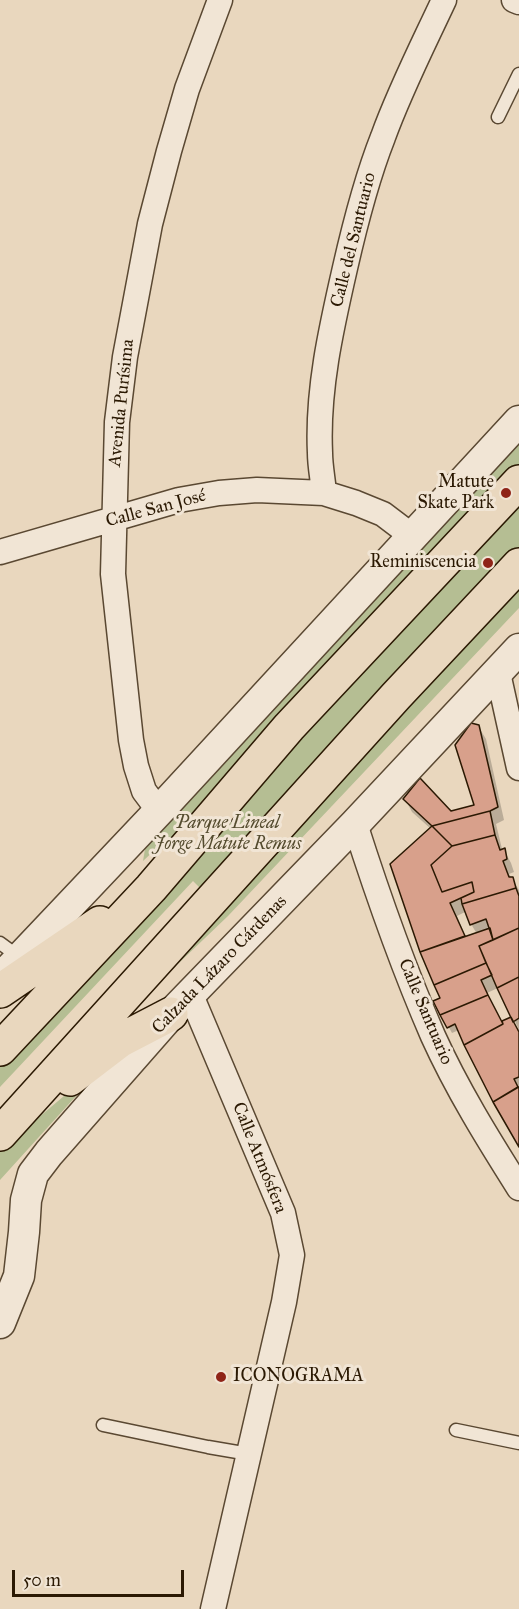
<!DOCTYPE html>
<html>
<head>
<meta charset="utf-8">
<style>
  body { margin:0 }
  #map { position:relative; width:519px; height:1609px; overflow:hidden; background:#e9d7be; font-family:"IM FELL Great Primer",serif }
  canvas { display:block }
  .scale { position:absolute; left:12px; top:1570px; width:172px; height:27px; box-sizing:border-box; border:3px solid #2b1903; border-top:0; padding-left:8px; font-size:18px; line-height:21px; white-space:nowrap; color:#2b1903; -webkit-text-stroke:4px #f1e5d5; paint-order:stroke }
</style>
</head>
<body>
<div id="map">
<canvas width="519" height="1609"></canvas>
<div class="scale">50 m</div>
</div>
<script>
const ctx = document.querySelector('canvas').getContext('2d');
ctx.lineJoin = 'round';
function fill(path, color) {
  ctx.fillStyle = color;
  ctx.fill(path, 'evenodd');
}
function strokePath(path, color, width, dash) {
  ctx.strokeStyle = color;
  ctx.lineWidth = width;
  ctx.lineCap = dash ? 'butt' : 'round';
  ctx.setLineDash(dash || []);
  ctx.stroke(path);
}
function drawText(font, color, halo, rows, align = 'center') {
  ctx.font = font + ' "IM FELL Great Primer",serif';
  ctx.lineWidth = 6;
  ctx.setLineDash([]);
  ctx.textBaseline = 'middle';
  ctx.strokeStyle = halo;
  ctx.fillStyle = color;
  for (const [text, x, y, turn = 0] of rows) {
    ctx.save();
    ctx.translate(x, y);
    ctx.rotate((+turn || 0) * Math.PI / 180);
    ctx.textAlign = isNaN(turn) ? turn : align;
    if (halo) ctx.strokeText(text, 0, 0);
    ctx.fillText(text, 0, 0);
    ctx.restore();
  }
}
fill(new Path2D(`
  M519,443V608L228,916L66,1071L217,905L193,881L0,1087V1065L181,871L158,847L143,861L147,837Z
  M115,1053L0,1180V1150Z`), '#b5be93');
fill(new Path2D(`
  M478,726L486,739L504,820L496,824L502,849L504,850L511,863L514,872L509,874L519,890V1144L495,1101L459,1030L452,1033L435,1002L442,999L422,952L391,865L431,829L412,812L405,799L450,813L475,806ZM467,911L471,924L477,934L466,938L457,916ZM500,987L518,1028L516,1029L510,1019L501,1023L487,993Z`), '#0003');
const building = new Path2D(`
  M471,723L479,725L498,807L490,811L432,826L403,799L420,778L451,811L474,805L455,745Z
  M490,811L495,835L452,846L432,826Z
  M432,826L452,846L431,865L442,892L472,882L474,892L450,903L465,936L420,952L390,864Z
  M495,835L500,850L505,848L507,859L503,861L509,877H513L516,888L462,904L461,898L474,892L472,882L442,892L431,865L452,846Z
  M516,888L519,896V928L493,940L486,919L470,925L462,904Z
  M490,928L493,940L479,946L486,963L434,985L420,952Z
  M519,928V977L497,988L479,946Z
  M486,963L492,975L481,980L488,995L440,1015L433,1001L440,998L434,985Z
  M519,977V1018L513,1022L497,988Z
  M488,995L503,1024L464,1045L455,1024L447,1028L440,1015Z
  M511,1017L519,1032V1077L514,1079L518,1087L493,1102L464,1045L503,1024L502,1021Z
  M519,1087V1147L493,1102Z`);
fill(building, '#d8a08b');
strokePath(building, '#2b1903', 1.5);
const service = new Path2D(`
  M498,117L519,74
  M0,943L19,957
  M103,1425L208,1447L249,1454
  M456,1430L519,1443`);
const minor = new Path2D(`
  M514,0L519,2
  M324,493C323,480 320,466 320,453C317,391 331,329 345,268C355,224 366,180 383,137C400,90 423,45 444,0
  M0,552L179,500L219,493L257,490L324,493L356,503L383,514L412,536
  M498,673L519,768
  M159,811L144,791L136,766L131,740L113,574L117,422L125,357L150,224L169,151L187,89L220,0
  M355,824C378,896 403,967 433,1036C457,1089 488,1139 519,1188
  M190,993L283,1213L292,1255L284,1302L213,1609`);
const tertiary = new Path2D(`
  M0,979L159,811L519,421
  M0,1323L19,1276L24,1232L26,1200L33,1174L49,1153L171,1014L355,824L519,649`);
const motorway = new Path2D(`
  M0,991L100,923
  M0,1049L151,888L289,727L519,482
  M70,1079L121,1040L171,1014
  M0,1134L396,696L519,565`);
strokePath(service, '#5a4832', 15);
strokePath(minor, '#5a4832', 27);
strokePath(tertiary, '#5a4832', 33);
strokePath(motorway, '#2b1903', 36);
strokePath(service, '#f1e5d5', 12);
strokePath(minor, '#f1e5d5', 24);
strokePath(tertiary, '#f1e5d5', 30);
strokePath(motorway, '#e9d7be', 33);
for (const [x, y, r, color] of [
  [506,493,6,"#8f2418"],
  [488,563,6,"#8f2418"],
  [221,1377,6,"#8f2418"]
]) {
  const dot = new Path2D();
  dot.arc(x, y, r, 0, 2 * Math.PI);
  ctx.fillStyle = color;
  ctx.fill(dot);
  strokePath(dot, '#f1e5d5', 2);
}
drawText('18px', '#2b1903', '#f1e5d5', [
  ["Calle del Santuario",354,240,-76],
  ["Avenida Purísima",122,403,-84],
  ["Calle San José",156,509,-15],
  ["Calzada Lázaro Cárdenas",220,965,-46],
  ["Calle Santuario",425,1012,67],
  ["Calle Atmósfera",259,1158,68]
]);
drawText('18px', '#2b1903', '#f1e5d5', [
  ["Matute",494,483],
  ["Skate Park",494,504],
  ["Reminiscencia",476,563],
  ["ICONOGRAMA",233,1377,"left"]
], 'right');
drawText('italic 18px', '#544b2e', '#f1e5d5', [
  ["Parque Lineal",227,824],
  ["Jorge Matute Remus",227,845]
]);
</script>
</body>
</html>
